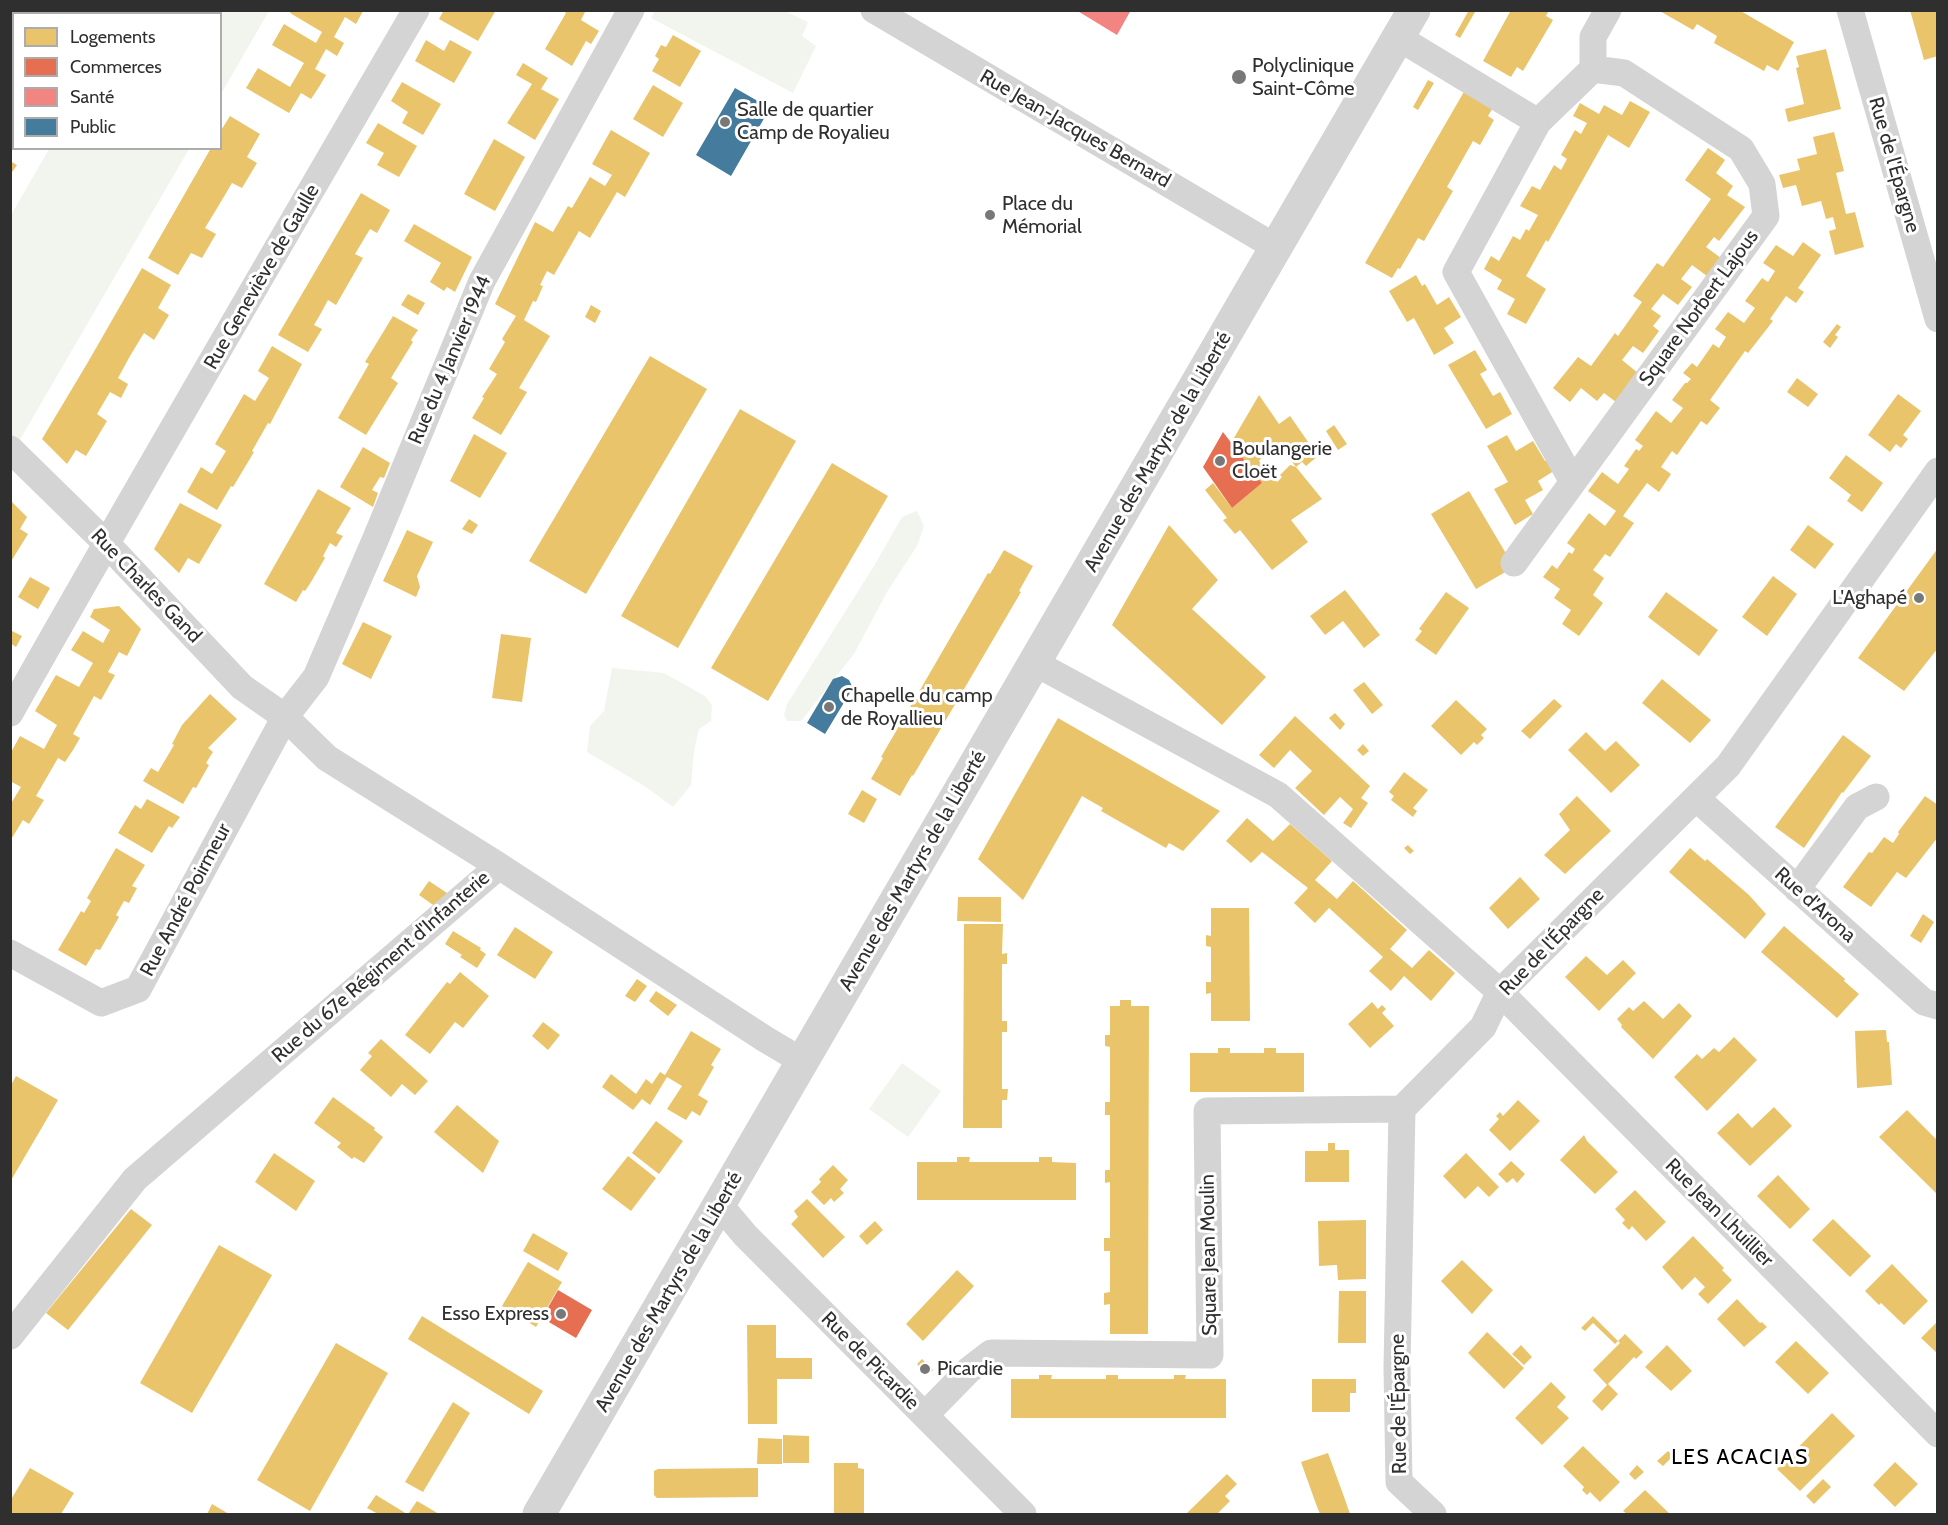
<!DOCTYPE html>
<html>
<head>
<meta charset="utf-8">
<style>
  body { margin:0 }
  #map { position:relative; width:1948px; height:1525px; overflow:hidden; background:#fff; font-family:Cabin,sans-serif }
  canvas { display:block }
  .frame { position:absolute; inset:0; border:12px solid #2f2f2f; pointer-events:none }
  .legend { position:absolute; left:12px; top:12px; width:210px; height:138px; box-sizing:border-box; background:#fff; border:2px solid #acacac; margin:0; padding:8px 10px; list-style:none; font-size:18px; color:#2f2f2f }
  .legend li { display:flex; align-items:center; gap:12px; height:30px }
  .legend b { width:30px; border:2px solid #acacac }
</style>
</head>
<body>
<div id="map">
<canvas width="1948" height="1525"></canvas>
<div class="frame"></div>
<ul class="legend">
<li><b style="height:16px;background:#e9c46a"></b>Logements</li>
<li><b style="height:16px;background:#e76f51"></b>Commerces</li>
<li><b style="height:16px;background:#f28482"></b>Santé</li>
<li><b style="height:16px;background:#457b9d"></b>Public</li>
</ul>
</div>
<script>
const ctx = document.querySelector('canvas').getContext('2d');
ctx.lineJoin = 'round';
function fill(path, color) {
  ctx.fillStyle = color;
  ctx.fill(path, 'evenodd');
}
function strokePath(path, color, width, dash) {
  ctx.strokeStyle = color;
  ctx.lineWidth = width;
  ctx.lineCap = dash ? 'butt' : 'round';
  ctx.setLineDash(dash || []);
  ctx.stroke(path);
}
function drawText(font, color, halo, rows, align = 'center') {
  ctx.font = font + ' Cabin,sans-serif';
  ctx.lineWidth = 6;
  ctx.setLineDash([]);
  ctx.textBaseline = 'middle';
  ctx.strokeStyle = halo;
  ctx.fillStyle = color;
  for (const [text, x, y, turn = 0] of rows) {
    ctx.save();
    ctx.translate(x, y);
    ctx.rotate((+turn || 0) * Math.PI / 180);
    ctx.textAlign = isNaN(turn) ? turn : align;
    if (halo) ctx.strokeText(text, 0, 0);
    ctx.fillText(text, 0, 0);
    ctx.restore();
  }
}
fill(new Path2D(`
  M130,10H269V11L221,94L220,14L128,13Z
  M655,11H785L808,22L802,36L816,46L793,93L651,18Z
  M49,149H189L11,455V215Z
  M917,511L924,526L917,546L887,592L854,654L801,721H787L784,715L787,704L874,566L902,517Z
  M612,668L664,673L705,696L712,705L711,721L699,729L694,751L691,785L673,807L646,787L587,752L590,726L604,711Z
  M902,1063L941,1091L908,1137L869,1109Z`), '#f2f5ed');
fill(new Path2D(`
  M53,10H97L102,14H51Z
  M292,10L363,11L356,24L345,17L334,37L344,43L337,56L326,49L315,69L326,75L319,87L311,99L301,93L289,113L246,88L258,68L290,87L304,63L272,45L284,24L316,43L322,32L290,13Z
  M444,10H496L478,41L439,19Z
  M562,10H586L581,20L599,31L591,44L586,41L572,66L545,49L566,13Z
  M1469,10L1475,12L1460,38L1455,35Z
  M1511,10H1549L1546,16L1553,20L1523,71L1517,67L1511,77L1483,61Z
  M1658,10H1739L1794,42L1778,71L1767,65L1764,71L1714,43L1717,36L1697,24L1693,30Z
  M1910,10H1938V56L1924,60Z
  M673,35L701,51L680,87L652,71L659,59L655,56L661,45L666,47Z
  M426,40L444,51L450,40L472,52L454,83L415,61Z
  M1826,49L1841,109L1788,122L1785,109L1804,104L1796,68L1799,67L1796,56Z
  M523,63L548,78L541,89L559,99L535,140L507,123L532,84L516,75Z
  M14,78V106L10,112V83Z
  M1428,80L1434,83L1418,110L1413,107Z
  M402,82L441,104L423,135L402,123L408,112L391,101Z
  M653,85L683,103L663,137L633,119Z
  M1465,90L1494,106L1488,116L1494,120L1480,145L1473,141L1447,187L1453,191L1424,241L1418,238L1400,269L1398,268L1392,278L1365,263Z
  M1630,101L1650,112L1629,148L1608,135L1548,242L1546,240L1526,276L1546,289L1526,324L1507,314L1515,299L1497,289L1502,280L1484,269L1491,256L1499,261L1513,236L1520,240L1526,229L1529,231L1538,215L1520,206L1532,186L1540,190L1554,165L1561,170L1567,159L1561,155L1575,130L1581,134L1587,123L1573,116L1580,103L1599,114L1604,105L1622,115Z
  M230,116L260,134L247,157L257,163L242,188L232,183L219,205L205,228L216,234L202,258L191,253L178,275L148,258L211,148H220V132Z
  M10,121L14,122V148L10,146Z
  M378,123L417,146L399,177L377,165L384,153L366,143Z
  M611,130L650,153L625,197L617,192L590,238L579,231L554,275L547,271L540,285L543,286L536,302L533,301L524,320L550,336L519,388L527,392L501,435L472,418L484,398L482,397L497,374L489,369L505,342L502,339L516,316L495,304L535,222L553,232L568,206L572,208L590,177L605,186L612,175L592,164Z
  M1834,132L1844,171L1836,173L1846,214L1855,212L1864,247L1835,255L1829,231L1836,229L1833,217L1826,219L1821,201L1802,206L1796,185L1783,188L1779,175L1800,170L1797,159L1817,154L1813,137Z
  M494,139L525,157L495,211L464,194Z
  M1708,148L1725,160L1716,173L1733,186L1727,195L1745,207L1719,241L1714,237L1706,247L1721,258L1707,276L1692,265L1681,279L1692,287L1678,305L1663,294L1651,309L1661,316L1653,326L1659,331L1643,353L1633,346L1622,360L1638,373L1620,405L1604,393L1597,401L1581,388L1570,402L1553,388L1578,357L1591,366L1615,333L1618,336L1642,302L1633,296L1657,263L1663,267L1711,199L1685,180Z
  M10,161L17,165L10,175Z
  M361,193L390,210L377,233L370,229L355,254L363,258L336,305L328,300L321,313L314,325L322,329L308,352L278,335Z
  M414,224L472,257L455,292L447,287L444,291L430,282L441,263L404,241Z
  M1803,242L1821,255L1798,288L1804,292L1796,303L1786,296L1770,319L1773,321L1748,353L1745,351L1710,400L1720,408L1707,425L1701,421L1677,455L1672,451L1661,467L1671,474L1659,492L1647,483L1623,516L1634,523L1610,557L1605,554L1593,570L1604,578L1593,595L1603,603L1579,636L1562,624L1571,610L1554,598L1560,589L1543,577L1552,565L1557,569L1569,552L1572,554L1575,549L1567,543L1589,513L1605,526L1616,511L1588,491L1602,472L1618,484L1629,469L1624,466L1636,449L1639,451L1643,446L1635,440L1656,411L1671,423L1683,408L1672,400L1685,383H1687L1691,379L1683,373L1692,363L1697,367L1713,344L1719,348L1726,337L1715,329L1728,312L1744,323L1755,308L1745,301L1762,278L1768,282L1775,271L1763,263L1776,245L1793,256Z
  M142,268L171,285L158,308L169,315L154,340L144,333L130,356L118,378L128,384L121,398L110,392L97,414L107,421L86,456L76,450L67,464L42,439L88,362Z
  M1416,275L1422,286L1425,284L1437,305L1449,297L1461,317L1444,328L1454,343L1434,355L1414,318L1407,322L1389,291Z
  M408,294L425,303L418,315L401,305Z
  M591,305L601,311L595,323L585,317Z
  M393,316L418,330L411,340L413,342L391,378L398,383L366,435L338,418L369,364L365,362Z
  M1837,324L1841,327L1835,335L1838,337L1830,348L1823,342Z
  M272,346L302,364L270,424L268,423L252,451L254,452L233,487L231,486L217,510L187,492L201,467L212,474L226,451L215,444L244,394L255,401L269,378L258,371Z
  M1475,350L1487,370L1480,374L1493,396L1500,392L1512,414L1486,429L1448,365Z
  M650,356L707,389L586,594L529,561Z
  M1797,378L1818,394L1808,407L1787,392Z
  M1898,394L1921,411L1903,435L1908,439L1901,448L1896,444L1890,452L1868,435Z
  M1259,395L1279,424L1290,416L1318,456L1306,466L1302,462L1296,467L1322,499L1291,520L1308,542L1272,570L1240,530L1235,534L1223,520L1227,518L1205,490L1213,483L1232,508L1262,483L1231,443ZM1282,449L1296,467L1290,465L1280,475L1282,477L1277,482L1259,461L1266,451L1276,457Z
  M740,409L796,441L678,648L621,616Z
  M1334,425L1347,444L1338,450L1326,431Z
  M474,434L507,453L480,498L450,481Z
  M1507,435L1516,451L1533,441L1545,461L1550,458L1557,469L1538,481L1543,490L1525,500L1533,514L1515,525L1494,489L1508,482L1487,446Z
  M363,447L390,463L384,478L380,477L372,490L378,493L373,507L340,487Z
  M1846,455L1883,483L1862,512L1847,501L1851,495L1829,478Z
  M832,463L888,496L768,701L711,668Z
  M318,489L351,508L336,533L343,536L336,547L330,543L323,556L325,558L311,582L305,591L303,590L296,602L264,584Z
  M1469,491L1514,567L1476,589L1431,514Z
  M10,500L27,517L20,529L28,534L10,563Z
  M180,503L222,525L199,564L188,558L179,573L154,549Z
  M469,519L478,525L472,534L462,529Z
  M1169,525L1218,580L1192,609L1266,677L1222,725L1112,625Z
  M1808,525L1834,544L1815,569L1790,550Z
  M407,530L433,542L417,576L420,587L416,597L383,581Z
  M1938,548V648L1904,691L1858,658Z
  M1004,550L1033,566L1019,591L1021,592L913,776L912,775L900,796L871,779L883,758L881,757L988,573L990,574Z
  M1773,576L1797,594L1767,636L1742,617Z
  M30,577L50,588L38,609L18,597Z
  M1345,590L1380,635L1364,648L1343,621L1325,635L1310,616Z
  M1446,592L1469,608L1436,655L1415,640L1422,631L1419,629Z
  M1666,592L1718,630L1699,656L1648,617Z
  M119,606L141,629L127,656L119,652L108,672L115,675L101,700L94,696L73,734L80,738L73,750L65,762L58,758L36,796L44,800L29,824L23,820L10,841V805L21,787L10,781V754L20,736L44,749L57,725L35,711L56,675L79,687L93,663L71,650L83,631L103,643L110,630L90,617L94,609Z
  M363,622L392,636L371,679L342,664Z
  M10,630L22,636L16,647L10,643Z
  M501,634L531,638L522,702L492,698Z
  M1662,679L1711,720L1690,743L1642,703Z
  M1364,682L1383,705L1372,714L1353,690Z
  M210,694L237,719L208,748L213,752L206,763L209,765L196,788L193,787L183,804L143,781L151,768L158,772L174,745L172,744L182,725Z
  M1554,699L1562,706L1530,739L1521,731Z
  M1456,700L1487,729L1481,735L1484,738L1477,745L1474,742L1461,755L1431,726Z
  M1335,713L1345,724L1340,730L1329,718Z
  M1295,716L1370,786L1361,798L1368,803L1351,828L1343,823L1353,809L1340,797L1324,815L1295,788L1312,771L1290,750L1274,768L1259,755Z
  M1058,718L1194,796L1220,811L1183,851L1169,843L1166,848L1101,811L1103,808L1082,796L1023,900L978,859Z
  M1586,732L1605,751L1616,741L1640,765L1611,793L1568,750Z
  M1843,735L1871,756L1843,793L1842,792L1804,848L1775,827Z
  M1363,744L1369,751L1363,756L1357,750Z
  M1404,772L1428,790L1413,808L1417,811L1413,817L1391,800L1394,796L1389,792Z
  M862,790L877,799L864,823L848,814Z
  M1577,796L1611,831L1565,874L1544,855L1570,830L1559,814Z
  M1925,796L1938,805V837L1906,878L1897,872L1871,907L1843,887L1869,852L1872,853L1884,837L1893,843L1899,834L1898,832Z
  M147,799L180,817L172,828L169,826L152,853L118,833L135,805L141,809Z
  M1247,818L1273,841L1290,824L1332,861L1315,880L1337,899L1353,881L1362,889L1407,930L1390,949L1412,968L1429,950L1455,973L1431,1001L1404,976L1391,991L1369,971L1383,957L1329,908L1315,923L1294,903L1308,888L1262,852L1251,863L1226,841Z
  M1408,845L1414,851L1410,854L1404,848Z
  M116,848L145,865L132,886L137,888L129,903L124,901L116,915L119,917L100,950L96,949L86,966L58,950L81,911L84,913L91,901L87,898Z
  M1690,848L1705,861L1707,859L1749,895L1766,914L1745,939L1669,872Z
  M1520,877L1540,899L1508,929L1489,908Z
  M429,881L453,897L443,912L419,895Z
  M958,897H1001V922L957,921Z
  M1211,908H1249L1250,1021H1211V993L1206,994V982H1211V947L1206,946V935L1211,936Z
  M1923,914L1934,922L1921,943L1910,936Z
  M964,924H1003L1002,954L1007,953V964H1002V1021H1007V1032H1002V1089H1008L1007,1100H1002V1128H963Z
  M1784,926L1845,979L1844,981L1859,994L1837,1018L1761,952Z
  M515,927L553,952L535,979L497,955Z
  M453,931L481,948L480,950L486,954L477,968L460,957L462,955L445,944Z
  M1586,956L1607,975L1623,960L1636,973L1599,1011L1565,977Z
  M460,972L489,996L463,1028L455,1022L430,1054L405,1035L447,982L450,984Z
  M637,979L647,986L635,1002L625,996Z
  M656,991L677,1005L668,1016L649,1001Z
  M1120,1000H1131V1006H1149L1148,1334H1110V1304L1104,1305V1293L1110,1292V1251H1104V1238H1110V1182L1105,1183V1170H1110V1115H1105V1102H1110V1047L1105,1046V1035H1110V1006H1120Z
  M1644,1001L1663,1019L1679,1003L1692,1016L1653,1059L1621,1027L1622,1025L1617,1019L1629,1007L1633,1011Z
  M1372,1002L1378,1009L1382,1005L1386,1009L1382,1013L1394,1026L1370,1048L1348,1024Z
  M543,1022L560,1035L548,1050L532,1036Z
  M1886,1030L1887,1042H1889L1892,1085L1857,1088L1855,1031Z
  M691,1031L721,1049L711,1065L714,1067L698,1095L708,1101L700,1116L692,1111L686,1120L667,1109L682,1086L667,1077L650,1105L642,1099L633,1110L602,1087L611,1074L636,1094L646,1079L652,1084L660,1072L665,1075Z
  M1734,1037L1757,1060L1707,1111L1674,1077L1697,1054L1702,1059L1714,1048L1719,1052Z
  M381,1039L428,1081L415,1095L402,1084L391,1097L360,1070L372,1056L368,1053Z
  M1218,1048H1230V1053H1264V1048H1276V1053H1304V1092H1190V1053H1218Z
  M16,1076L58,1100L10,1182V1087Z
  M333,1097L375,1128L374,1130L383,1137L364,1163L354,1157L352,1159L337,1147L341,1143L314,1123Z
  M1518,1100L1540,1121L1510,1151L1489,1130L1499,1119L1496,1116L1500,1112L1503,1116Z
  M457,1105L499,1141L483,1173L434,1132Z
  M1774,1107L1792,1126L1750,1166L1717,1133L1738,1113L1752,1128Z
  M1907,1110L1938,1141V1195L1879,1137Z
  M656,1121L683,1141L659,1174L632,1153Z
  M1584,1135L1587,1141L1618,1172L1595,1194L1560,1160Z
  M1328,1143H1335V1150H1349V1182H1305V1151H1328Z
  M274,1153L315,1181L296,1211L255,1182Z
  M1466,1153L1499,1187L1489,1197L1478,1186L1465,1199L1443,1176Z
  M628,1156L656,1178L631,1211L602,1189Z
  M957,1157H970L969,1162H1039V1157H1052V1162L1076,1163V1200H917V1162H957Z
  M1511,1161L1525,1174L1517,1183L1513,1178L1507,1183L1498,1174Z
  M833,1165L848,1180L840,1189L844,1193L834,1202L831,1198L824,1205L811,1192L821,1182L819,1179Z
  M1778,1175L1810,1209L1790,1229L1757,1196Z
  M1635,1190L1666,1222L1646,1241L1632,1226L1629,1230L1622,1223L1625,1220L1615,1209Z
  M807,1199L845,1237L823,1258L791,1224L798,1217L794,1211Z
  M131,1209L152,1225L68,1330L46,1313Z
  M1833,1219L1871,1256L1850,1277L1812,1240Z
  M1366,1220V1279L1338,1280L1337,1265L1319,1266L1318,1221Z
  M875,1221L883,1230L867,1245L859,1236Z
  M533,1233L568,1253L558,1271L523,1251Z
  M1693,1236L1724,1268L1722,1270L1732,1280L1708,1304L1698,1294L1705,1287L1695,1277L1682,1290L1662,1267Z
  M219,1245L272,1275L192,1413L140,1383Z
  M1462,1260L1493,1290L1472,1314L1441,1281Z
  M528,1262L562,1282L536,1327L502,1306Z
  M1892,1264L1928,1301L1904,1325L1881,1303L1879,1305L1865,1291Z
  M957,1270L974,1286L923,1341L906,1324Z
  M1339,1291H1366V1343H1338Z
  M1737,1299L1760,1323L1762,1322L1767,1327L1744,1347L1717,1319Z
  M422,1316L543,1391L529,1414L408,1339Z
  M1593,1316L1618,1341L1615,1344L1593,1323L1585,1331L1581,1328Z
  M1938,1321V1354L1921,1338Z
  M747,1325H776V1358H812V1379H777V1424H748Z
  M1487,1332L1524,1368L1504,1389L1468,1353Z
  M1625,1334L1643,1352L1636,1359L1634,1357L1607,1385L1593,1370L1620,1343L1618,1341Z
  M1796,1341L1829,1373L1808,1394L1775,1362Z
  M336,1343L388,1373L310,1511L257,1480Z
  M1521,1345L1532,1357L1524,1365L1512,1354Z
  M1667,1345L1692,1371L1671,1391L1645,1367Z
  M922,1359L933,1370L928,1375L917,1364Z
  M1039,1375H1052L1051,1379H1106V1375H1118V1379H1174V1375H1186L1185,1379H1226V1418H1011V1379H1039Z
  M1312,1379H1356V1393H1350V1412H1312Z
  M1551,1382L1566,1397L1557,1407L1569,1418L1542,1445L1515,1418Z
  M1608,1384L1618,1394L1602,1411L1592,1401Z
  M453,1402L470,1413L423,1492L405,1482Z
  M1832,1413L1855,1436L1800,1491L1777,1469Z
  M783,1435L809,1436V1463H783Z
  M758,1438L782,1439V1464H757Z
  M1583,1446L1620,1482L1600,1502L1590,1492L1587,1495L1582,1490L1584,1487L1563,1466Z
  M1668,1451L1673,1456L1663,1466L1657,1461Z
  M1328,1453L1343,1494L1350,1514H1320L1316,1504L1301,1462Z
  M1895,1462L1918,1484L1895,1507L1873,1485Z
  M834,1463H858V1468L864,1469V1514H834Z
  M1637,1465L1644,1472L1635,1480L1629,1474Z
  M30,1468L74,1493L61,1514H10V1501Z
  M758,1468V1497L657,1498L654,1495V1471L658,1469Z
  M1227,1474L1237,1484L1225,1496L1230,1501L1217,1514H1186Z
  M1823,1479L1831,1487L1814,1504L1806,1496Z
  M1645,1490L1670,1514H1627L1623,1511Z
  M376,1495L407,1514H378L367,1508Z
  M417,1501L439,1514H408Z
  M212,1504L229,1514H207Z`), '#e9c46a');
fill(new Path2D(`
  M1223,432L1262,483L1232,508L1203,467Z
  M558,1290L592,1310L576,1338L542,1318Z`), '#e76f51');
fill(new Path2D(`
  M1076,10H1131L1117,35Z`), '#f28482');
fill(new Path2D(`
  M735,88L770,108L731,176L696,155Z
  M842,676L849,680L852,686L851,691L825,734L807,723L833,679Z`), '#457b9d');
strokePath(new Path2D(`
  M874,10L1277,248
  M1850,10L1938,319
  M1399,38L1538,122L1456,272L1573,482L1766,216L1762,184L1741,149L1624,73L1593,69L1538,122
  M1593,69V37L1608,10
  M10,449L106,543L242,687L285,717L327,758L499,866
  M1514,563L1573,482
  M1035,663L1278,795L1500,992L1938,1434
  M10,713C143,477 280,244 416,10
  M1696,798L1924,1002L1938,1006
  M1797,889L1857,807L1876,797
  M10,953L101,1003L138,989L285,717L316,677L376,538L482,281L631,10
  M719,1204L745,1235L1023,1514
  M10,1336L135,1179L499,866L765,1039L802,1061
  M925,1415L969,1370L991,1353L1210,1355L1207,1111L1402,1109
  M1433,1514L1399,1482L1397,1368L1402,1109L1483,1027L1500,992L1728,766L1938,471`), '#d4d4d4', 27);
strokePath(new Path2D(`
  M539,1514L1414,10`), '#d4d4d4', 33);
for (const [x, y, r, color] of [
  [1239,77,8,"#787878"],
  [725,122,6,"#787878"],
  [990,215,6,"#787878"],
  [1220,461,6,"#787878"],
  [1919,598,6,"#787878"],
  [829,707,6,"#787878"],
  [561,1314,6,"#787878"],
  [925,1369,6,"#787878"]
]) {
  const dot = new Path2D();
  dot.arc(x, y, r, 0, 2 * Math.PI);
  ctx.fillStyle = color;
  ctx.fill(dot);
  strokePath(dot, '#fff', 2);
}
drawText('20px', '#2f2f2f', '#fff', [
  ["Polyclinique",1252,66],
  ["Saint-Côme",1252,89],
  ["Salle de quartier",737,110],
  ["Camp de Royalieu",737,133],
  ["Place du",1002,204],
  ["Mémorial",1002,227],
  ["Boulangerie",1232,449],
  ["Cloët",1232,472],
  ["L'Aghapé",1907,598,"right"],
  ["Chapelle du camp",841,696],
  ["de Royallieu",841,719],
  ["Esso Express",549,1314,"right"],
  ["Picardie",937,1369]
], 'left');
drawText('20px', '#2f2f2f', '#fff', [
  ["Rue Jean-Jacques Bernard",1075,129,30],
  ["Rue de l'Épargne",1894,165,74],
  ["Rue Geneviève de Gaulle",262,277,-60],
  ["Square Norbert Lajous",1699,308,-54],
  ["Rue du 4 Janvier 1944",450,360,-67],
  ["Avenue des Martyrs de la Liberté",1158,452,-60],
  ["Rue Charles Gand",146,586,46],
  ["Avenue des Martyrs de la Liberté",913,871,-60],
  ["Rue André Poirmeur",186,900,-62],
  ["Rue d'Arona",1815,905,42],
  ["Rue de l'Épargne",1552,942,-46],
  ["Rue du 67e Régiment d'Infanterie",381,967,-41],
  ["Rue Jean Lhuillier",1719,1213,45],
  ["Square Jean Moulin",1209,1255,-91],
  ["Avenue des Martyrs de la Liberté",669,1292,-60],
  ["Rue de Picardie",870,1361,45],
  ["Rue de l'Épargne",1399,1404,-91]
]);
ctx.letterSpacing = '1.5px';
drawText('21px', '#000', '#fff', [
  ["LES ACACIAS",1740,1458]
]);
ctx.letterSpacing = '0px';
</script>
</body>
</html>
